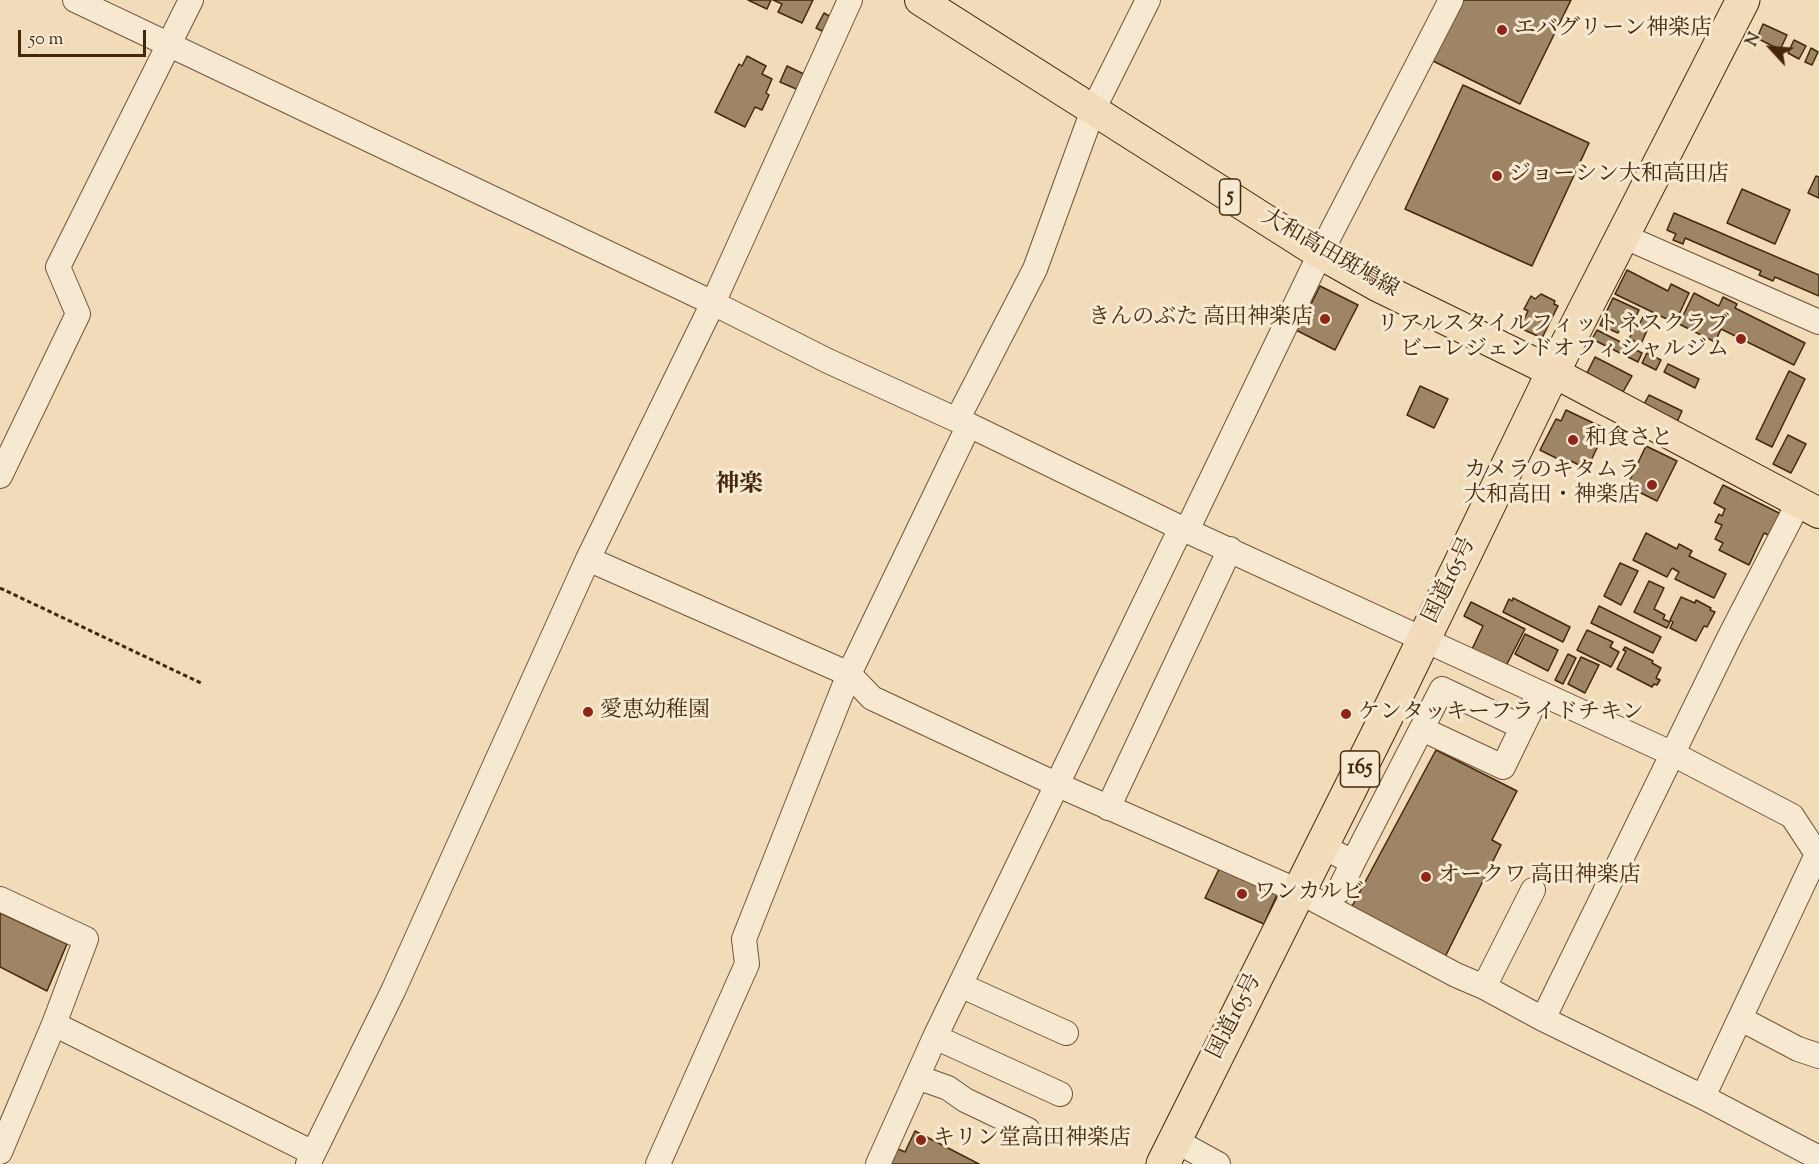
<!DOCTYPE html>
<html>
<head>
<meta charset="utf-8">
<style>
  body { margin:0 }
  #map { position:relative; width:1819px; height:1164px; overflow:hidden; background:#f1dbb8; font-family:"Sorts Mill Goudy",serif }
  canvas { display:block }
  .north { position:absolute; left:1741px; top:18px; width:60px; height:60px; -webkit-text-stroke:4px #f6e8d1; paint-order:stroke; rotate:296deg; font-size:16px; font-weight:700; line-height:24px; text-align:center; color:#45280b }
  .north::after { content:''; display:block; margin:auto; width:21px; height:27px; background:#45280b; clip-path:polygon(50% 0,100% 100%,50% 72%,0 100%) }
  .scale { position:absolute; left:18px; top:30px; width:128px; height:27px; box-sizing:border-box; border:3px solid #45280b; border-top:0; padding-left:8px; font-size:18px; line-height:21px; white-space:nowrap; color:#45280b; -webkit-text-stroke:4px #f6e8d1; paint-order:stroke }
</style>
</head>
<body>
<div id="map">
<canvas width="1819" height="1164"></canvas>
<div class="north">N</div>
<div class="scale">50 m</div>
</div>
<script>
const ctx = document.querySelector('canvas').getContext('2d');
ctx.lineJoin = 'round';
function fill(path, color) {
  ctx.fillStyle = color;
  ctx.fill(path, 'evenodd');
}
function strokePath(path, color, width, dash) {
  ctx.strokeStyle = color;
  ctx.lineWidth = width;
  ctx.lineCap = dash ? 'butt' : 'round';
  ctx.setLineDash(dash || []);
  ctx.stroke(path);
}
function drawText(font, color, halo, rows, align = 'center') {
  ctx.font = font + ' "Sorts Mill Goudy","Noto Serif JP",serif';
  ctx.lineWidth = 6;
  ctx.setLineDash([]);
  ctx.textBaseline = 'middle';
  ctx.strokeStyle = halo;
  ctx.fillStyle = color;
  for (const [text, x, y, turn = 0] of rows) {
    ctx.save();
    ctx.translate(x, y);
    ctx.rotate((+turn || 0) * Math.PI / 180);
    ctx.textAlign = isNaN(turn) ? turn : align;
    if (halo) ctx.strokeText(text, 0, 0);
    ctx.fillText(text, 0, 0);
    ctx.restore();
  }
}
const building = new Path2D(`
  M748,0H771L767,9Z
  M773,0H813L802,23L778,12L782,4Z
  M1462,0H1571L1520,104L1433,61Z
  M824,13L831,17L824,32L816,28Z
  M1763,24L1787,35L1780,50L1757,38Z
  M1794,40L1806,46L1799,59L1788,53Z
  M1811,48L1818,52L1812,65L1805,62Z
  M747,56L766,66L762,74L772,79L766,93L769,95L762,110L755,107L745,127L715,112L739,64L742,66Z
  M787,66L808,76L801,91L780,82Z
  M1463,85L1589,143L1532,266L1405,209Z
  M1816,176L1819,177V198L1808,193Z
  M1742,189L1790,210L1775,244L1727,223Z
  M1674,213L1819,275V296L1775,277L1773,281L1759,275L1761,271L1685,238L1683,244L1673,240L1676,234L1667,230Z
  M1627,270L1668,291L1671,284L1689,293L1675,323L1615,294Z
  M1320,286L1358,305L1335,350L1294,329L1305,306L1309,308Z
  M1694,293L1719,306L1723,297L1737,304L1735,308L1805,343L1794,365L1721,329L1715,342L1679,324Z
  M1541,294L1555,301L1554,304L1558,306L1542,338L1520,328L1528,311L1524,309L1531,296L1535,299Z
  M1613,298L1639,310L1634,321L1626,317L1618,333L1600,325Z
  M1645,313L1653,317L1641,344L1629,339L1636,324L1639,325Z
  M1597,330L1642,353L1638,362L1592,339Z
  M1647,353L1661,360L1656,370L1642,363Z
  M1595,357L1632,376L1623,392L1587,373Z
  M1668,364L1699,379L1695,388L1664,372Z
  M1789,371L1805,379L1772,447L1756,439Z
  M1420,386L1448,399L1434,428L1407,415Z
  M1649,395L1682,411L1677,422L1643,406Z
  M1566,410L1606,429L1587,469L1571,461L1570,465L1540,450L1556,419L1561,421Z
  M1788,435L1806,444L1791,473L1773,464Z
  M1646,446L1677,461L1657,501L1627,486Z
  M1723,485L1781,514L1770,536L1764,533L1749,565L1719,550L1723,543L1715,539L1722,525L1715,522L1719,514L1722,516L1725,509L1714,503Z
  M1646,533L1677,549L1679,544L1692,551L1689,556L1726,574L1714,598L1675,579L1679,572L1672,568L1667,577L1633,560Z
  M1620,563L1638,571L1621,605L1604,596Z
  M1649,581L1664,588L1654,609L1665,615L1663,619L1670,622L1667,628L1634,612Z
  M1681,597L1695,603L1696,600L1711,608L1710,610L1715,612L1707,627L1704,626L1696,641L1670,628L1673,622L1670,620Z
  M1513,598L1570,627L1563,642L1503,612L1509,599L1512,601Z
  M1471,602L1525,629L1506,666L1472,649L1483,626L1464,616Z
  M1599,606L1661,637L1653,653L1591,623Z
  M1587,630L1613,642L1610,647L1619,652L1611,667L1577,650Z
  M1525,634L1558,650L1548,671L1515,654Z
  M1625,647L1653,661L1652,663L1661,668L1656,678L1660,680L1657,685L1654,684L1652,687L1617,669L1626,651L1623,650Z
  M1568,654L1576,658L1563,684L1555,680Z
  M1581,657L1599,665L1585,693L1568,684Z
  M1436,750L1517,791L1492,840L1501,845L1444,959L1350,910Z
  M1221,865L1279,890L1264,924L1205,898Z
  M0,913L67,944L47,991L0,967Z
  M915,1131L979,1164H888L896,1148L905,1152Z`);
fill(building, '#9e8565');
strokePath(building, '#45280b', 1.5);
const minor = new Path2D(`
  M75,0L713,303L828,361L957,420
  M1623,236L1819,322
  M969,425L1181,528L1673,754L1792,816L1817,854
  M0,476L78,314L58,267L191,0
  M1187,530L1320,254L1451,0
  M588,559L849,674L872,698L1058,785L1298,891L1456,975L1484,987L1543,1019L1703,1097L1819,1158
  M1422,729L1503,767L1539,693
  M1108,808L1230,549
  M1321,846L1353,862L1442,689L1522,727
  M1339,891L1353,862
  M0,899L86,939L54,1024L0,1152
  M960,985L1066,1033
  M1484,987L1533,890
  M1543,1019L1729,638L1799,502
  M1741,1019L1798,1049L1819,1056
  M54,1024L313,1153
  M935,1037L1060,1094
  M917,1077L948,1088L965,1100L1028,1130
  M1703,1097L1819,850
  M1174,1140L1218,1164
  M308,1164L393,991L588,559L713,303L850,0
  M658,1164L747,964L744,939L849,674L969,425L957,420L1035,269L1093,110L1148,0
  M878,1164L935,1037L1181,528`);
const major = new Path2D(`
  M920,0L1320,254L1377,286L1553,372L1819,513`);
const highway = new Path2D(`
  M1163,1164L1393,703L1553,372L1743,0`);
strokePath(minor, '#705536', 26);
strokePath(major, '#45280b', 32);
strokePath(highway, '#45280b', 35);
strokePath(new Path2D(`
  M0,588L201,683`), '#45280b', 3, [4.5, 3]);
strokePath(minor, '#f6e8d1', 24);
strokePath(major, '#f1dbb8', 30);
strokePath(highway, '#f1dbb8', 33);
for (const [x, y, r, color] of [
  [1502,30,6,"#8f2418"],
  [1497,176,6,"#8f2418"],
  [1325,319,6,"#8f2418"],
  [1741,339,6,"#8f2418"],
  [1573,440,6,"#8f2418"],
  [1652,485,6,"#8f2418"],
  [588,712,6,"#8f2418"],
  [1346,714,6,"#8f2418"],
  [1426,877,6,"#8f2418"],
  [1242,894,6,"#8f2418"],
  [921,1140,6,"#8f2418"]
]) {
  const dot = new Path2D();
  dot.arc(x, y, r, 0, 2 * Math.PI);
  ctx.fillStyle = color;
  ctx.fill(dot);
  strokePath(dot, '#f6e8d1', 2);
}
for (const [x, y, w] of [
  [1230,197,21],
  [1360,769,39]
]) {
  const box = new Path2D();
  box.roundRect(x - w / 2, y - 18, w, 36, 4.5);
  ctx.fillStyle = '#f6e8d1';
  ctx.fill(box);
  strokePath(box, '#45280b', 1.5);
}
drawText('bold 21px', '#45280b', null, [
  ["5",1230,197],
  ["165",1360,769]
]);
drawText('22px', '#45280b', '#f6e8d1', [
  ["エバグリーン神楽店",1514,30],
  ["ジョーシン大和高田店",1509,176],
  ["きんのぶた 高田神楽店",1313,319,"right"],
  ["リアルスタイルフィットネスクラブ",1729,326,"right"],
  ["ビーレジェンドオフィシャルジム",1729,351,"right"],
  ["和食さと",1585,440],
  ["カメラのキタムラ",1640,472,"right"],
  ["大和高田・神楽店",1640,497,"right"],
  ["愛恵幼稚園",600,712],
  ["ケンタッキーフライドチキン",1358,714],
  ["オークワ 高田神楽店",1438,877],
  ["ワンカルビ",1254,894],
  ["キリン堂高田神楽店",933,1140]
], 'left');
drawText('22px', '#45280b', '#f6e8d1', [
  ["大和高田斑鳩線",1329,255,30],
  ["国道165号",1451,581,-64],
  ["国道165号",1236,1017,-63]
]);
drawText('bold 24px', '#45280b', '#f6e8d1', [
  ["神楽",739,487]
]);
</script>
</body>
</html>
